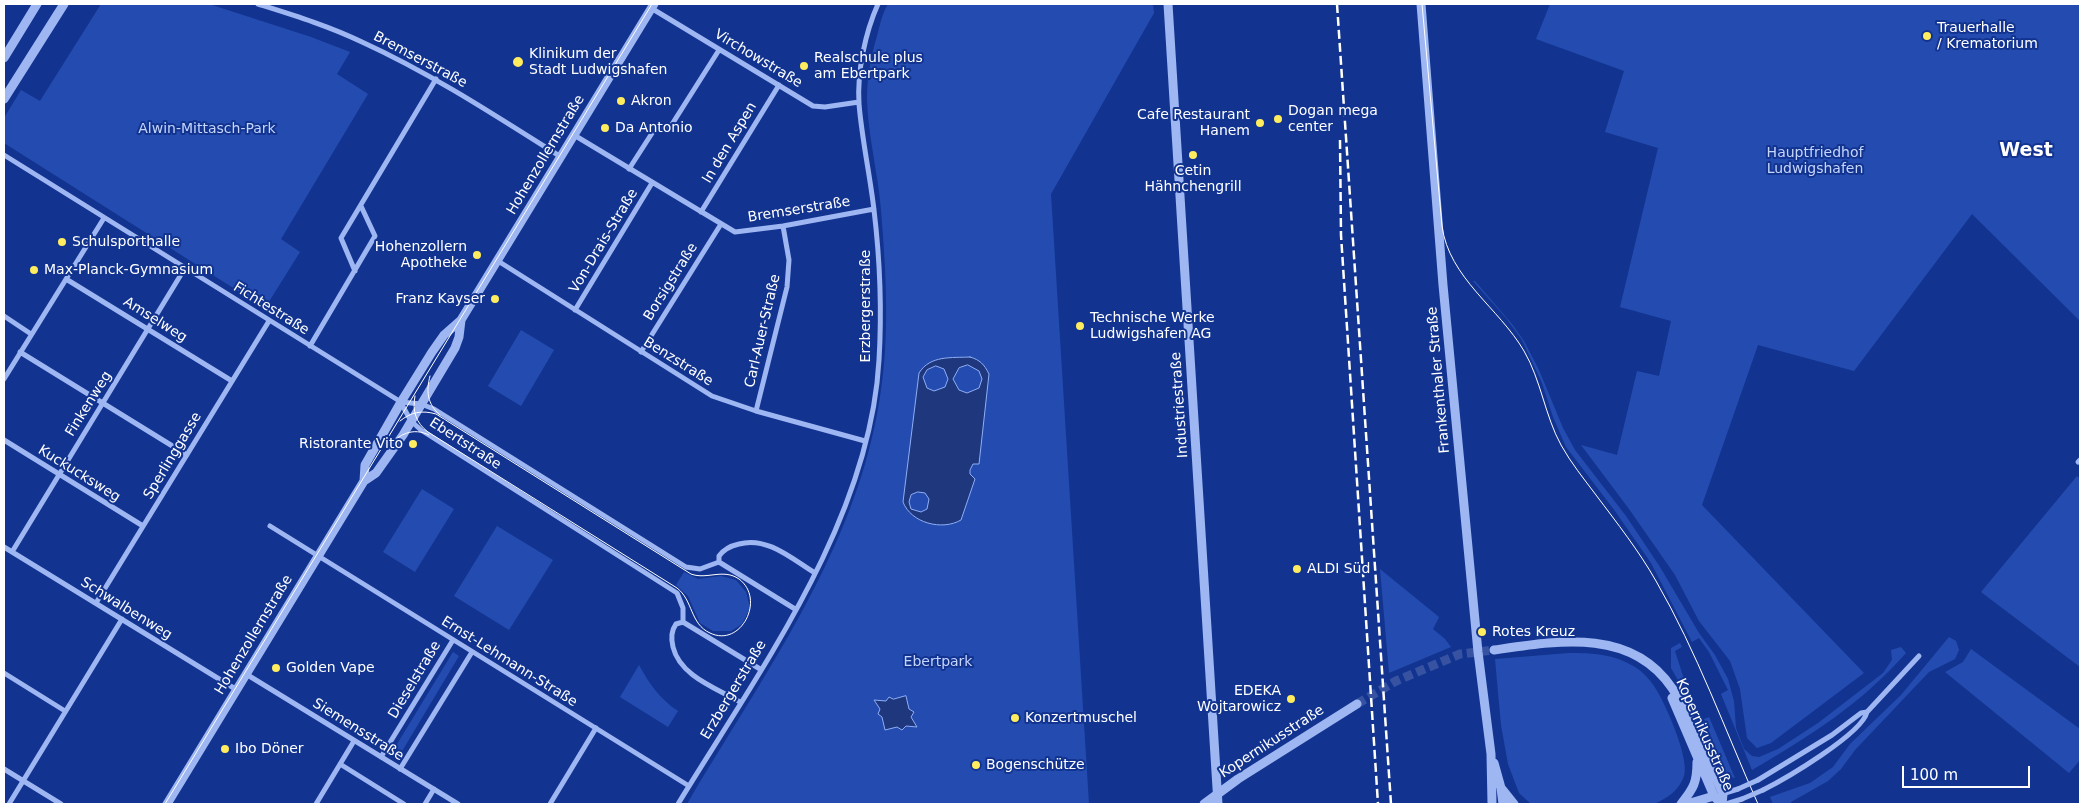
<!DOCTYPE html>
<html>
<head>
<meta charset="utf-8">
<style>
  body { margin:0 }
  #map { position:relative; width:2084px; height:808px; overflow:hidden; background:#123490; font-family:"DejaVu Sans",sans-serif }
  canvas { display:block }
  .frame { position:absolute; inset:0; border:5px solid #fff; pointer-events:none }
  .scale { position:absolute; left:1902px; top:766px; width:128px; height:22px; box-sizing:border-box; border:2px solid #fff; border-top:0; padding-left:6px; font-size:15px; line-height:18px; white-space:nowrap; color:#fff; -webkit-text-stroke:4px #123490; paint-order:stroke }
</style>
</head>
<body>
<div id="map">
<canvas width="2084" height="808"></canvas>
<div class="frame"></div>
<div class="scale">100 m</div>
</div>
<script>
const ctx = document.querySelector('canvas').getContext('2d');
ctx.lineJoin = 'round';
function fill(path, color) {
  ctx.fillStyle = color;
  ctx.fill(path, 'evenodd');
}
function strokePath(path, color, width, dash) {
  ctx.strokeStyle = color;
  ctx.lineWidth = width;
  ctx.lineCap = dash ? 'butt' : 'round';
  ctx.setLineDash(dash || []);
  ctx.stroke(path);
}
function drawText(font, color, halo, rows, align = 'center') {
  ctx.font = font + ' "DejaVu Sans",sans-serif';
  ctx.lineWidth = 4;
  ctx.setLineDash([]);
  ctx.textBaseline = 'middle';
  ctx.strokeStyle = halo;
  ctx.fillStyle = color;
  for (const [text, x, y, turn = 0] of rows) {
    ctx.save();
    ctx.translate(x, y);
    ctx.rotate((+turn || 0) * Math.PI / 180);
    ctx.textAlign = isNaN(turn) ? turn : align;
    if (halo) ctx.strokeText(text, 0, 0);
    ctx.fillText(text, 0, 0);
    ctx.restore();
  }
}
fill(new Path2D(`
  M101,4H209L311,37L350,52L337,74L368,94L281,239L300,252L265,308L4,143V118L21,90L40,101Z
  M888,4H1153L1154,13L1051,194L1089,804H687C763,675 857,549 880,397C890,335 886,272 881,210C878,173 868,136 867,99C867,78 871,56 877,36C880,25 882,14 888,4Z
  M1550,4H2080V321L1972,214L1854,371L1758,345L1702,505L1864,673L1771,743L1757,748L1747,738L1740,689L1730,661L1699,621L1675,575L1629,509L1581,445L1617,455L1637,371L1659,376L1671,321L1620,307L1658,148L1605,132L1624,71L1536,39Z
  M1473,281H1475L1512,324L1524,341L1539,370L1563,428L1575,450L1626,516L1660,567L1699,633L1715,655L1728,679L1734,701L1736,728L1744,749L1752,756L1759,757L1778,749L1818,723L1883,673L1892,660L1891,650L1901,647L1906,653C1861,704 1810,736 1752,770L1721,694L1728,690L1709,652L1699,638L1692,642L1651,563L1615,511L1566,447L1553,417L1542,383L1522,340L1506,318Z
  M521,330L554,350L521,406L488,386Z
  M2077,476L2080,479V667L1981,592Z
  M422,489L454,509L415,572L383,552Z
  M497,526L553,560L509,630L454,596Z
  M1380,569L1439,617L1433,629L1445,639L1451,647L1389,673Z
  M684,572L698,579L721,576L736,580L746,592L750,608L742,624L731,631H713L700,623L688,596L676,585Z
  M1949,637L1956,641L1959,650L1955,659L1929,672L1855,750L1841,769L1828,781L1791,802V804H1773L1770,797L1810,783L1833,767L1850,744L1901,695Z
  M1680,643L1682,647L1675,651L1683,676L1694,703H1691L1671,668V648Z
  M1971,649L2080,729V760L2069,773L1945,672L1963,662Z
  M453,652L459,656L398,758L391,754Z
  M1569,653C1593,653 1614,654 1635,667C1642,671 1650,680 1654,686C1665,702 1690,759 1684,776C1679,791 1667,798 1654,804H1531L1519,793L1508,764L1501,725L1495,659Z
  M639,665C650,685 660,699 678,711L668,727L620,697Z
  M1709,717L1735,778L1727,776C1716,758 1713,738 1704,719Z`), '#244cb0');
const water = new Path2D(`
  M970,357C980,360 984,364 989,374L979,464H973L970,470V474L975,479L961,520C942,531 911,523 903,502L919,373C930,355 952,358 970,357ZM968,365L979,371L982,379L979,388L967,393L959,390L953,379L959,368ZM936,366L944,369L948,379L945,387L934,391L927,388L923,377L927,370ZM918,492L925,493L929,499L927,509L921,512L911,509L909,502L911,495Z
  M906,696L909,709L914,712L911,717L917,727L906,726L902,730L897,727L885,730L882,717L878,714L880,709L874,700L886,701L889,697L893,699Z`);
fill(water, '#1e377d');
strokePath(water, '#8faef5', 1);
strokePath(new Path2D(`
  M1357,704L1396,681L1460,654L1494,650`), '#3652a1', 9, [9, 4.5]);
strokePath(new Path2D(`
  M258,4C293,15 329,26 362,42C432,74 496,116 561,157
  M651,8L813,106L825,107L859,102
  M574,135L735,232L783,226L874,209
  M4,155L401,402L421,404L434,409L686,567L700,569L719,562V556C724,549 730,546 739,544C767,536 792,559 815,573
  M629,169L656,127L669,129L719,50
  M701,212L779,85
  M498,261L712,396L756,411L865,441
  M355,271L341,238L436,79
  M66,279L232,381
  M575,310L652,183
  M4,316L31,334
  M310,346L375,236L361,206
  M20,352L187,455
  M641,352L721,224
  M4,379L104,218
  M401,403L411,421L421,430L677,593L683,608V622L676,624C671,631 671,639 673,647C680,676 716,688 740,702
  M756,411L787,287L789,260L783,226
  M4,440L143,526
  M2078,462L2080,460
  M270,526L689,786
  M4,547L237,690
  M12,552L185,268
  M719,562L795,609
  M96,603L269,321
  M683,622L760,669
  M4,673L65,711
  M246,674L458,804
  M381,757L453,640
  M340,764L404,804
  M4,769L61,804
  M400,769L472,652
  M1758,780L1832,735L1861,713L1867,712
  M1763,790C1785,779 1862,734 1867,712L1919,656
  M1722,794L1738,789
  M9,804L122,619
  M316,804L354,741
  M425,804L434,789
  M550,804L596,728
  M678,804C759,671 870,521 879,360C882,310 880,260 874,210C870,175 862,140 859,104C857,72 865,33 878,4
  M1726,804L1742,799`), '#9eb6f2', 5);
strokePath(new Path2D(`
  M1168,4L1218,804
  M1421,4L1443,285L1478,652L1491,754L1492,804
  M4,58L37,4
  M4,99L64,4
  M364,481L365,465L401,402L432,352L444,335L461,320L654,4
  M1494,650C1556,641 1631,627 1672,688C1691,716 1706,756 1720,787L1723,794L1722,804
  M1672,698L1714,796L1721,804
  M1494,763L1501,788L1503,804
  M1502,789L1514,804
  M167,804L364,481L376,473L403,435L455,348L459,337L461,320
  M1204,804L1238,779L1357,704
  M1681,804C1694,788 1697,782 1697,762
  M1687,804L1714,796`), '#9eb6f2', 9);
strokePath(new Path2D(`
  M1422,4L1442,226C1449,278 1499,308 1524,351C1541,380 1545,416 1561,445C1571,463 1584,479 1596,495C1617,523 1639,551 1656,581C1697,652 1725,730 1758,804
  M430,376C426,391 427,404 440,415
  M400,421C411,412 422,410 436,414L691,574C707,580 723,568 739,579C766,599 741,648 710,633C690,624 693,600 677,588L428,432C416,423 412,411 415,396
  M388,447C399,434 413,427 429,435
  M165,804L652,4`), '#fff', 1);
strokePath(new Path2D(`
  M1337,4L1391,804
  M1340,140L1341,235L1378,804`), '#fff', 2.5, [9, 4]);
strokePath(new Path2D(`
  M1738,789L1758,780
  M1742,799L1763,790`), '#9eb6f2', 5);
for (const [x, y, r, color] of [
  [1927,36,5,"#ffec5f"],
  [518,62,6,"#ffec5f"],
  [804,66,5,"#ffec5f"],
  [621,101,5,"#ffec5f"],
  [1278,119,5,"#ffec5f"],
  [1260,123,5,"#ffec5f"],
  [605,128,5,"#ffec5f"],
  [1193,155,5,"#ffec5f"],
  [62,242,5,"#ffec5f"],
  [477,255,5,"#ffec5f"],
  [34,270,5,"#ffec5f"],
  [495,299,5,"#ffec5f"],
  [1080,326,5,"#ffec5f"],
  [413,444,5,"#ffec5f"],
  [1297,569,5,"#ffec5f"],
  [1482,632,5,"#ffec5f"],
  [276,668,5,"#ffec5f"],
  [1291,699,5,"#ffec5f"],
  [1015,718,5,"#ffec5f"],
  [225,749,5,"#ffec5f"],
  [976,765,5,"#ffec5f"]
]) {
  const dot = new Path2D();
  dot.arc(x, y, r, 0, 2 * Math.PI);
  ctx.fillStyle = color;
  ctx.fill(dot);
  strokePath(dot, '#123490', 2);
}
drawText('14px', '#fff', '#123490', [
  ["Trauerhalle",1937,28],
  ["/ Krematorium",1937,44],
  ["Klinikum der",529,54],
  ["Stadt Ludwigshafen",529,70],
  ["Realschule plus",814,58],
  ["am Ebertpark",814,74],
  ["Akron",631,101],
  ["Dogan mega",1288,111],
  ["center",1288,127],
  ["Cafe Restaurant",1250,115,"right"],
  ["Hanem",1250,131,"right"],
  ["Da Antonio",615,128],
  ["Cetin",1193,171,"center"],
  ["Hähnchengrill",1193,187,"center"],
  ["Schulsporthalle",72,242],
  ["Hohenzollern",467,247,"right"],
  ["Apotheke",467,263,"right"],
  ["Max-Planck-Gymnasium",44,270],
  ["Franz Kayser",485,299,"right"],
  ["Technische Werke",1090,318],
  ["Ludwigshafen AG",1090,334],
  ["Ristorante Vito",403,444,"right"],
  ["ALDI Süd",1307,569],
  ["Rotes Kreuz",1492,632],
  ["Golden Vape",286,668],
  ["EDEKA",1281,691,"right"],
  ["Wojtarowicz",1281,707,"right"],
  ["Konzertmuschel",1025,718],
  ["Ibo Döner",235,749],
  ["Bogenschütze",986,765]
], 'left');
drawText('14px', '#fff', '#123490', [
  ["Virchowstraße",758,59,31],
  ["Bremserstraße",420,60,28],
  ["In den Aspen",730,143,-59],
  ["Hohenzollernstraße",546,155,-59],
  ["Bremserstraße",799,210,-9],
  ["Von-Drais-Straße",604,241,-59],
  ["Borsigstraße",671,282,-58],
  ["Erzbergerstraße",866,306,-90],
  ["Fichtestraße",271,309,32],
  ["Amselweg",155,320,32],
  ["Carl-Auer-Straße",763,331,-77],
  ["Benzstraße",678,362,32],
  ["Frankenthaler Straße",1439,380,-95],
  ["Finkenweg",89,404,-58],
  ["Industriestraße",1180,405,-94],
  ["Ebertstraße",465,444,33],
  ["Sperlinggasse",173,456,-59],
  ["Kuckucksweg",79,474,32],
  ["Schwalbenweg",126,609,32],
  ["Hohenzollernstraße",254,635,-59],
  ["Ernst-Lehmann-Straße",509,662,32],
  ["Dieselstraße",415,680,-59],
  ["Erzbergerstraße",734,690,-59],
  ["Siemensstraße",358,730,32],
  ["Kopernikusstraße",1704,735,66],
  ["Kopernikusstraße",1272,742,-33]
]);
drawText('14px', '#c5d5fd', '#123490', [
  ["Alwin-Mittasch-Park",207,129],
  ["Hauptfriedhof",1815,153],
  ["Ludwigshafen",1815,169],
  ["Ebertpark",938,662]
]);
drawText('bold 19px', '#fff', '#123490', [
  ["West",2026,151]
]);
</script>
</body>
</html>
